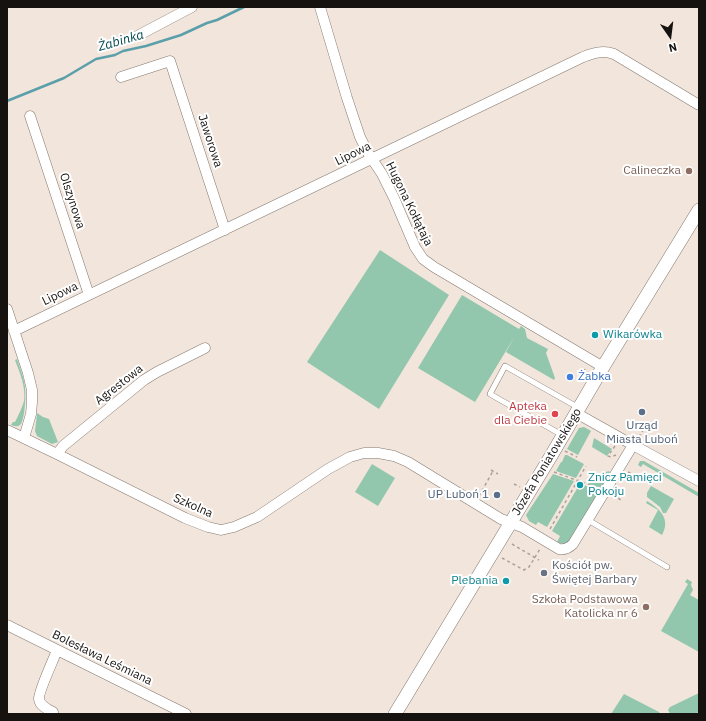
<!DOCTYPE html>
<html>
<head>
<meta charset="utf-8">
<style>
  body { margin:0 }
  #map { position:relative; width:706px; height:721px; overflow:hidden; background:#f2e5db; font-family:"IBM Plex Sans",sans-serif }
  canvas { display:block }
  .frame { position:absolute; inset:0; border:8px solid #16120f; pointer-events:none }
  .north { position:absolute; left:650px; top:16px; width:40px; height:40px; -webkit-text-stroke:3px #fff; paint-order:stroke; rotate:166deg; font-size:11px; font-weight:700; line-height:16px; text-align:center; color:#16120f }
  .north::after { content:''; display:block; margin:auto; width:14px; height:18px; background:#16120f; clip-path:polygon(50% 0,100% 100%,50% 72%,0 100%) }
</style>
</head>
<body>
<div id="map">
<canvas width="706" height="721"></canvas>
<div class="frame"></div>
<div class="north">N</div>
</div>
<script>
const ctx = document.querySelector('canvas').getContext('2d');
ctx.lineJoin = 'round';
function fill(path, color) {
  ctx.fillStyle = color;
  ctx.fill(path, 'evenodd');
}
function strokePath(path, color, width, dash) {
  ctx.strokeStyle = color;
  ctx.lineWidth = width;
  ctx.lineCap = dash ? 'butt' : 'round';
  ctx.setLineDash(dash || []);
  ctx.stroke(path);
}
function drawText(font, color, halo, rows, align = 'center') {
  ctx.font = font + ' "IBM Plex Sans",sans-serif';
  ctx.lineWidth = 4;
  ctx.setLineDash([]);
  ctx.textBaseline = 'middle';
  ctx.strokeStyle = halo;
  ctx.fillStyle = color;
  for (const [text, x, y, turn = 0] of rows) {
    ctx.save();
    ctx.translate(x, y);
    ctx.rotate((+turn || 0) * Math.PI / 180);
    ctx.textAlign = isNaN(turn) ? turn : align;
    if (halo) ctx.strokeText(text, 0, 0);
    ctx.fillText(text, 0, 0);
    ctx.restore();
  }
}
fill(new Path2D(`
  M380,250L449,295L379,409L307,362Z
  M462,295L519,329L521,326L525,329L527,338L548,349L546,353L555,378L554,380L506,352L515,336L475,402L418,368Z
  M17,359C20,368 24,378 25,387C26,394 25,421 20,425C17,427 14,426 11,425L13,422H15C18,416 22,408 24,401C26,387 20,373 15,360Z
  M37,414V413L43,417L49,419L58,442L52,444L37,436L35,431Z
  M584,427L591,431L578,455L567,449L579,428Z
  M594,438L612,449L607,456L592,447Z
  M565,455H567L584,464L576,478L556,471L561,462H562Z
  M640,461H644L699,493V497L643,464L641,467L638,465Z
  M372,464L395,478L378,506L355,492Z
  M609,471L610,473L601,488L589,484L587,481L588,478Z
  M553,474L574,481L547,527L538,522L536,525L529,521L526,515Z
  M584,485L599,491L569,542C564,544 562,544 557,542L560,536L552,531L578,487L582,488Z
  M651,486L674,499L666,513H663L660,507L647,497V493Z
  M647,501C660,509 671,519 662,535L649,527L658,510L646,503Z
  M687,579L692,582L691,585L693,590L690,595L699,600V652L661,631L688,584L685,582Z
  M699,693V712L694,714H670L668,710L670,707Z
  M624,694L659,712L660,714H611Z`), '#92c7ae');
strokePath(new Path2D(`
  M7,101L64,78L96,59L115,55L123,51L146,46L181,35L207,23L217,20L244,7`), '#5a9faa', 2.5);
const service = new Path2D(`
  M562,435L490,394L505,366L579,408
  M588,520L667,567`);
const minor = new Path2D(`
  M320,7L347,98L360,137L368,153L382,174L394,198L415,247L423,259L434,267L603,367
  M139,35L192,7
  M121,77L170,61L225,230
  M30,116L89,295
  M7,309L28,373L32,390V402L31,414L24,438
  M14,331L583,57C593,53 603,50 614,54L699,105
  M7,430L57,454L185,518L208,527L221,530L234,527L257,517L328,469L350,457L364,453H378L394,456L408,462L501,519L522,527L559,549C565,550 569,548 573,544L633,445L576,413
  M633,445L699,481
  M57,454L63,446L144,380L157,372L205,348
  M7,625L186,714
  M53,712C47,709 40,706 39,699C38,692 54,659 57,650`);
const tertiary = new Path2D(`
  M395,714L551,456L603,367L699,210`);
strokePath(service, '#847970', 6);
strokePath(minor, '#847970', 11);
strokePath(tertiary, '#847970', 14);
strokePath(new Path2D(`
  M582,381L580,380L585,369
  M639,437L648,422
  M615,446L608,456L611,457L616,455
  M565,451L577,457
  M491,470L498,474
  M554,472L595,487
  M628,472L636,476
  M514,484L520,487
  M613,495L621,500
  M479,496L493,471
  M550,529L586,466
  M512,544L539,560
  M502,558L524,570L529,567L540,549`), '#aca29a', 1.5, [3, 3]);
strokePath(service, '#fff', 5);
strokePath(minor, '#fff', 10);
strokePath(tertiary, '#fff', 13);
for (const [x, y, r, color] of [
  [689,171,4,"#8d6e63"],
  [595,335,4,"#0f9aa8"],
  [570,377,4,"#3f7fe0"],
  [642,412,4,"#5c6f8a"],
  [555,414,4,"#e0444e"],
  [580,485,4,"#0f9aa8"],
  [497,495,4,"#5c6f8a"],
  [544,573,4,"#6b7280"],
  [506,581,4,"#0f9aa8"],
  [646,607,4,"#8d6e63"]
]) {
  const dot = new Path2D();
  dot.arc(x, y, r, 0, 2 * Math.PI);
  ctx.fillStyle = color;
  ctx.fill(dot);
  strokePath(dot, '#fff', 1.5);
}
drawText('12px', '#16120f', '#fff', [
  ["Jaworowa",210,141,72],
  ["Lipowa",353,154,-26],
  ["Olszynowa",72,201,72],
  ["Hugona Kołłątaja",409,204,64],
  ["Lipowa",60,294,-26],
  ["Agrestowa",119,385,-38],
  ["Józefa Poniatowskiego",547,462,-59],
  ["Szkolna",193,506,24],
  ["Bolesława Leśmiana",102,658,26]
]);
drawText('12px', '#785e54', '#fff', [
  ["Calineczka",681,171],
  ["Szkoła Podstawowa",638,600],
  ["Katolicka nr 6",638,614]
], 'right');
drawText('12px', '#0d838f', '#fff', [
  ["Wikarówka",603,335],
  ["Znicz Pamięci",588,478],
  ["Pokoju",588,492],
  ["Plebania",498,581,"right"]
], 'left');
drawText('12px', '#366cbe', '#fff', [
  ["Żabka",578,377]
], 'left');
drawText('12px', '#be3a42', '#fff', [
  ["Apteka",547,407],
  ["dla Ciebie",547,421]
], 'right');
drawText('12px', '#4e5e75', '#fff', [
  ["Urząd",642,426],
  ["Miasta Luboń",642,440],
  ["UP Luboń 1",489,495,"right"]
]);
drawText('12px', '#5b616d', '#fff', [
  ["Kościół pw.",552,566],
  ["Świętej Barbary",552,580]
], 'left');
drawText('italic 13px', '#064951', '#fff', [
  ["Żabinka",121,41,-16]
]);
</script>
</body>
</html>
